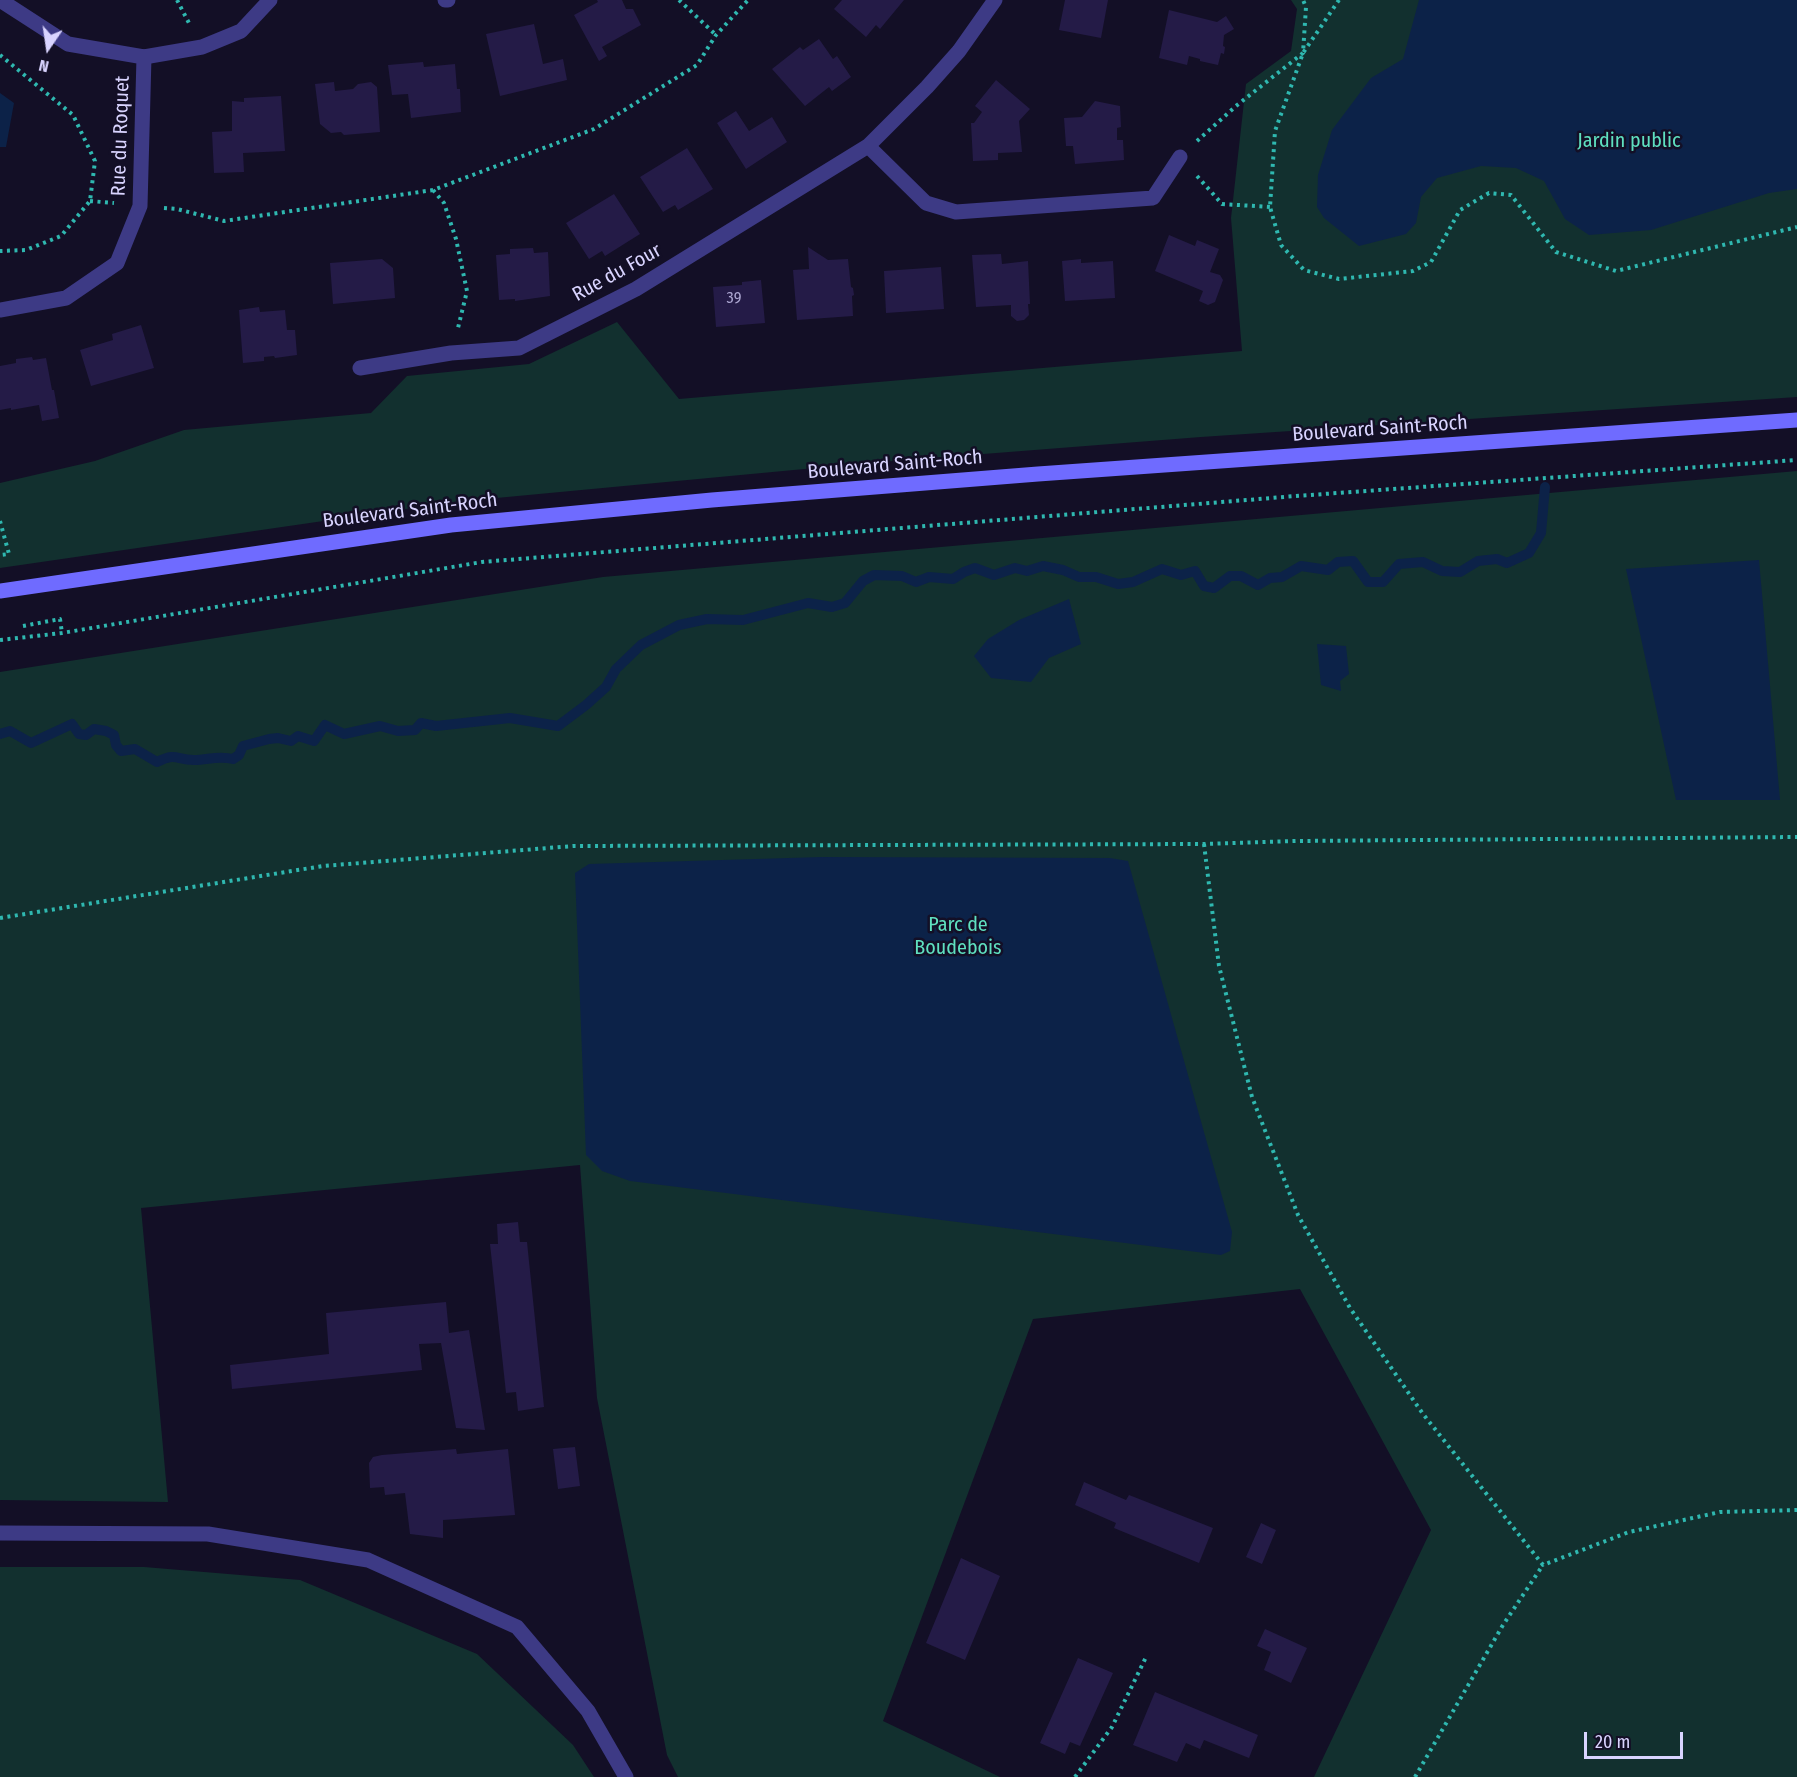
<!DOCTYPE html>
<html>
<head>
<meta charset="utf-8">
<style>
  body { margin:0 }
  #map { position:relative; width:1797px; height:1777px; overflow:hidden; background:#130f26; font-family:"Fira Sans Condensed",sans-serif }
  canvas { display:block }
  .north { position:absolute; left:18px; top:18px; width:60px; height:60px; -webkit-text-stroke:4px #130f26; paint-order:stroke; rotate:193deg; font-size:16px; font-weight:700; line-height:24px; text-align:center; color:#d9d4ff }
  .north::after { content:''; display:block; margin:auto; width:21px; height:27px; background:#d9d4ff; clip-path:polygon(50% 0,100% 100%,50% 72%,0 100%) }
  .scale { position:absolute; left:1584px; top:1732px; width:99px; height:27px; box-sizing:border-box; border:3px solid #d9d4ff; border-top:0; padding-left:8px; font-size:18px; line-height:21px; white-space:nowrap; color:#d9d4ff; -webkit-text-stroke:4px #130f26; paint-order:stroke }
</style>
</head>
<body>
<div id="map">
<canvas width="1797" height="1777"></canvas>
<div class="north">N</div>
<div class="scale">20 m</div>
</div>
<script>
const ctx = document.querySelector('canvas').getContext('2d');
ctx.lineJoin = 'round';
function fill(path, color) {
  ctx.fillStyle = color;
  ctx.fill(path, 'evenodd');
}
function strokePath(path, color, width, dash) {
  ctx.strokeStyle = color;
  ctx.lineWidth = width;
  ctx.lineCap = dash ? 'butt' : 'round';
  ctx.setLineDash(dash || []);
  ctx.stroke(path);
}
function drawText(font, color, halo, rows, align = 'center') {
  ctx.font = font + ' "Fira Sans Condensed",sans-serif';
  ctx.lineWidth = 5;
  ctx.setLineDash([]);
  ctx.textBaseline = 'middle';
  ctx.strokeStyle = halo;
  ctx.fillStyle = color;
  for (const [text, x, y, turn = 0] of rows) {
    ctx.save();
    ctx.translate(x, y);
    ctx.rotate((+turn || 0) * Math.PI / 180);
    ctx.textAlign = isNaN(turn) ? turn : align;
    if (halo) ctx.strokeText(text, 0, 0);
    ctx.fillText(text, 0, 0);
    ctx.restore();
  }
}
fill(new Path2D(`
  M1291,0H1797V397L1201,437L868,463L454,502L0,568V483L95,461L184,430L371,413L407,376L529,364L617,322L679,399L1242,351L1231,218L1246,84L1291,51L1297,9Z
  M1797,471V1777H1314L1431,1530L1300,1289L1033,1319L883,1721L1000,1777H678L667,1755L597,1398L580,1165L141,1208L168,1502L0,1500V672L603,577Z
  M0,1567H144L300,1580L477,1654L573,1745L594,1777H0Z`), '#12302f');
fill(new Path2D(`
  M1419,0H1797V189L1769,193L1651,230L1589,235L1565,219L1544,181L1516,168L1481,166L1437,178L1421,197L1416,223L1406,234L1359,246L1324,218L1317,207L1318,175L1332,130L1371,78L1403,59Z
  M0,93L14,103L6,147H0Z
  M1759,560L1780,800H1676L1626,569Z
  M1069,599L1081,644L1049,658L1031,682L991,678L974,656L988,639L1019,620Z
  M1317,644L1346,646L1349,674L1340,681L1341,691L1321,685Z
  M822,857L1110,858L1128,861L1232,1232L1230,1251L1221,1255L630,1181L602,1171L586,1155L575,873L589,864Z`), '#0c2248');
strokePath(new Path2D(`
  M0,734L10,731L31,743L72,724L79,734L86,735L94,729L106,731L114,735L116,745L121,751L135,749L157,762C178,752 175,760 194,760C208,760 218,755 233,759L239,755L243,746L269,739L278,738L291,741L298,736L314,741L325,725L344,734L380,726L398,731L415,730L421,723L436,726L510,718L558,726L586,705L606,687L616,669L641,645L679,625L707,619L743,620L808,603L832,607L845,603L863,581L874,575L902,576L916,582L929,577L953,579L964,572L975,568L994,575L1015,568L1027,571L1043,566L1063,570L1079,577H1096L1118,584L1133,582L1162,569L1181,575L1195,571L1204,586L1214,588L1230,576H1241L1258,585L1270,578L1282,577L1301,566L1328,570L1338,562L1353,561L1368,582H1383L1399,564L1423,562L1442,571L1460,572L1478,561L1497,559L1507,563L1529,553L1541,533L1545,487`), '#0c2248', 10);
fill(new Path2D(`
  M597,0H622L626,9H633L641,25L602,47L607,56L599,61L574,15L598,2Z
  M842,0H904L880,29L876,25L866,37L834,9Z
  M1065,0H1108L1101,38L1059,30Z
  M1169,10L1217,22L1226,16L1234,29L1224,35L1223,46L1225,47L1224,54L1221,53L1218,65L1200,61V59L1189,56L1187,65L1159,58Z
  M534,24L543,64L563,59L567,80L500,96L486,34Z
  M819,39L833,59L837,56L851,77L832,91L829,87L805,106L772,69L800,47L803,50Z
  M423,62L424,67L455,64L457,89H460L461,112L411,118L408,94L392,95L388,65Z
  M996,80L1030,109L1019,121L1022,152L998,153V160L973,161L971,123H974L982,112L975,106Z
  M334,82L335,91L353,89L358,84L371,82L377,87L380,132L344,135L341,132L331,133L320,124L315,84Z
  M281,96L285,151L243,153L244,172L214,173L212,132L232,131V101L244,102V98Z
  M1095,101L1120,106L1121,127L1117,128V140H1123L1124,160L1075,164L1073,146H1066L1064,118L1082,117Z
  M736,111L749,131L772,117L787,142L746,169L717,123Z
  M687,148L713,189L678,210L675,205L663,212L640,177Z
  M614,194L640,234L605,256L602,251L589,259L566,223Z
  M1169,235L1195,246L1197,240L1219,249L1210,272L1220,275L1223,280L1215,302L1208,305L1199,301L1203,291L1155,271Z
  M808,247L828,260L848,259L851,287L853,288L854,295L852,296L853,316L797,320L793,270L809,269Z
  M533,248L534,253L548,252L550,296L515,301V299L499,300L496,255L510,254V249Z
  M1001,254L1002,264L1028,261L1030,304H1028L1029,315L1024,320L1017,321L1011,316V305L976,307L972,255Z
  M382,259L393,268L395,298L333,304L330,263Z
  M1081,259V263L1113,261L1115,298L1065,301L1062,261Z
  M941,267L944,309L886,313L884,271Z
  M761,280L765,323L716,327L713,287L742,285V282Z
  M259,307L260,312L285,310L287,330H295L297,355L275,358L274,356L264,357V361L243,363L239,310Z
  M141,325L154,368L91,386L80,350L113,340L112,334Z
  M32,357L33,360L46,358L52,390H54L59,418L42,421L39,405L11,410V408L0,410V366L16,363V359Z
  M518,1222L520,1242H527L544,1407L518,1411L516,1392L506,1393L490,1244H498L497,1224Z
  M446,1302L449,1333L469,1330L485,1430L456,1428L441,1343L419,1344L422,1370L232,1389L230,1365L329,1354L326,1313Z
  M575,1447L580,1486L558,1489L553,1449Z
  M456,1449L457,1454L508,1449L515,1515L443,1520V1538L410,1534L405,1493L385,1495L384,1487L370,1488L369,1463L373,1457L382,1455Z
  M1084,1482L1126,1500L1129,1495L1213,1528L1199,1563L1114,1528L1116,1523L1075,1505Z
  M1261,1523L1276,1530L1262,1564L1246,1557Z
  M961,1558L1000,1576L965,1660L926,1643Z
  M1265,1629L1307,1648L1291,1683L1264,1670L1271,1652L1257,1646Z
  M1078,1658L1113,1673L1080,1746L1070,1742L1065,1754L1040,1743Z
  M1155,1692L1258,1735L1249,1758L1204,1740L1200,1749L1186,1743L1177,1762L1133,1745Z`), '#241b47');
strokePath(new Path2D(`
  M177,0L190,25
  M679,0L716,35
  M1339,0L1303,53L1275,131L1270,207L1281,245L1304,270L1339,279L1413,271L1431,262L1460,210L1489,193L1511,195L1556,252L1616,271L1797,227
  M0,55L73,115L95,161L90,201L61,236L26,250L0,251
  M1197,141L1236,106L1303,53L1306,7L1303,0
  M1197,176L1222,204L1270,207
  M433,190L444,203L456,239L467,291L458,328
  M90,201L114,203
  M164,208L177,209L224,221L433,190L594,129L697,65L716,35L748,0
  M0,521L9,554L0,555
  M23,626L60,619L62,633
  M0,640L62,633L482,562L1296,496L1797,460
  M1204,844L1219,966L1252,1097L1298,1215L1350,1308L1423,1414L1543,1565L1629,1532L1720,1512L1797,1510
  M0,918L323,866L573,846L1204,844L1296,841L1797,837
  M1075,1777L1112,1727L1147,1655
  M1415,1777L1503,1625L1543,1565`), '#2fb8b0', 4, [3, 4.5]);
strokePath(new Path2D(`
  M0,0L68,44L144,57L202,47L241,31L270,0
  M445,0H448
  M868,146L926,203L956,212L1153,198L1180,157
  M0,310L66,298L117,263L140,206L144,57
  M360,368L451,353L519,348L636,289L868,146L927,87L959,51L995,0
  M0,1533L208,1534L368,1560L517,1627L588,1711L626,1777`), '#3d3a85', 15);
strokePath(new Path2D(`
  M0,591L451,525L712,500L1038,474L1797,420`), '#6f6bff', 15);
drawText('16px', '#aca6d1', null, [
  ["39",734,299]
]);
drawText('20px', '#d9d4ff', '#130f26', [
  ["Rue du Roquet",121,136,-88],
  ["Rue du Four",617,273,-29],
  ["Boulevard Saint-Roch",1380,429,-4],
  ["Boulevard Saint-Roch",895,465,-5],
  ["Boulevard Saint-Roch",410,511,-7]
]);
drawText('20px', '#5fe0c0', '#130f26', [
  ["Jardin public",1629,141],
  ["Parc de",958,925],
  ["Boudebois",958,948]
]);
</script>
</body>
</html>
